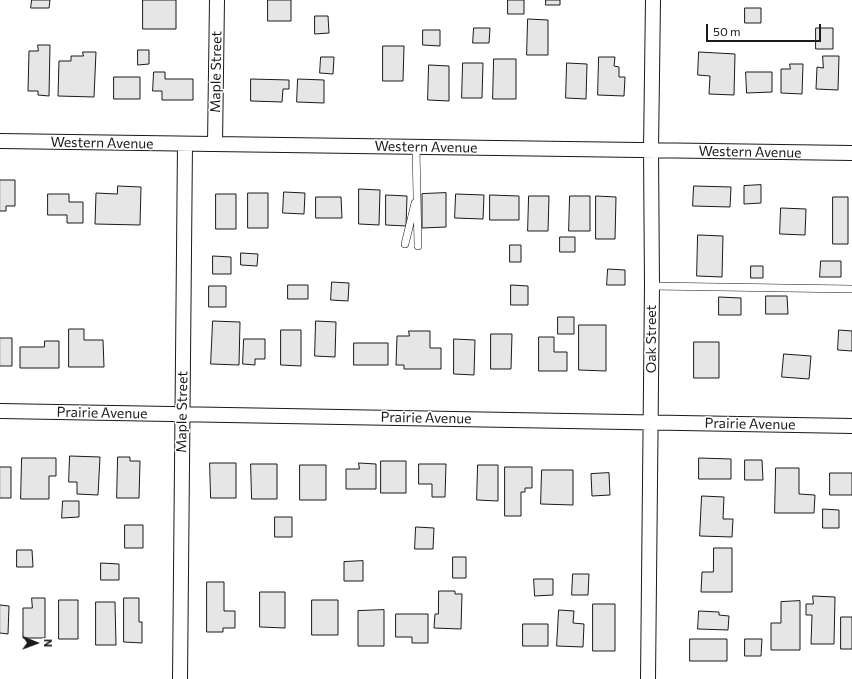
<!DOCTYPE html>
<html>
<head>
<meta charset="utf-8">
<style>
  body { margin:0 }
  #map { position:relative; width:852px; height:679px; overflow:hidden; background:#fff; font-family:Commissioner,sans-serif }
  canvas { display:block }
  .north { position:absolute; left:16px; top:623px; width:40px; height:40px; -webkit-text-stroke:3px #fff; paint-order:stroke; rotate:91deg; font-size:11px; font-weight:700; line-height:16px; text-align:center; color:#1a1a1a }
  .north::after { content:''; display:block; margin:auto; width:14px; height:18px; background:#1a1a1a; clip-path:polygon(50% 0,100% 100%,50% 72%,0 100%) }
  .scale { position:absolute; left:706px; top:24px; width:115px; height:18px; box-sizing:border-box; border:2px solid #1a1a1a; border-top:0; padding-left:5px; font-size:12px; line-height:14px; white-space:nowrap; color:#1a1a1a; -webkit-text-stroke:3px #fff; paint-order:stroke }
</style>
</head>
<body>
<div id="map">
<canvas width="852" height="679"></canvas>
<div class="north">N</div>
<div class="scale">50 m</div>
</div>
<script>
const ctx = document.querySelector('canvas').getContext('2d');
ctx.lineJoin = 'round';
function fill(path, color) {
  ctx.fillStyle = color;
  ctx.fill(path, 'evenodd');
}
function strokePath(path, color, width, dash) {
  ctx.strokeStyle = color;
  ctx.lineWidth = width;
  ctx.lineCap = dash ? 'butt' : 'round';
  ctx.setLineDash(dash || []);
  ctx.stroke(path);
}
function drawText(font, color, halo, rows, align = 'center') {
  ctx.font = font + ' Commissioner,sans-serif';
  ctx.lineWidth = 3;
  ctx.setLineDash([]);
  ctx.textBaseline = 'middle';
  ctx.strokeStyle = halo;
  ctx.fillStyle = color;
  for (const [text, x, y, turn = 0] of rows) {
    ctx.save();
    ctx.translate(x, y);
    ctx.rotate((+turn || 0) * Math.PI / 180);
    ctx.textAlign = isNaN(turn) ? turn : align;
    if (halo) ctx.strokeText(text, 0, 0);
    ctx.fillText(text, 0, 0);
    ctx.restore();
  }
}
const building = new Path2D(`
  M32,0H50L49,8H31Z
  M143,0H176V29H143Z
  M268,0H291V21H268Z
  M508,0H524V14H508Z
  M546,0H560V5H546Z
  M745,8H761V23H745Z
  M315,16H328L329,33L315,34Z
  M528,19L548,20V55H527Z
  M474,28H490L489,43H473Z
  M816,28H833V49H816Z
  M423,30H440V46L423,45Z
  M38,45H50L49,96L38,95V91H28L29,51H38Z
  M383,46H404L403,81H383Z
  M138,50H149V64L138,65Z
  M83,52H96L94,97L58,96L59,61H71V56H83Z
  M699,52L735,54L734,95L709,94L710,76L698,75Z
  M823,56H839L838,90L816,89L817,67L823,68Z
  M321,57H334L333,74L320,73Z
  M599,57H615L614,66L619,67V77H625L624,96L598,95Z
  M494,59H516V99H493Z
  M463,63H483L482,98H462Z
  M567,63L587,64L586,99L566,98Z
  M790,64H803L802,94L781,93V69H790Z
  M429,65L449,66V101L428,100Z
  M154,72H165V79H193V100H162V91H153Z
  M746,72H772V92L747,93Z
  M114,77H140V99H114Z
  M251,79L289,80V89H283L282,102L251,101Z
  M298,79L324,80V103L297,102Z
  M0,180H15V206H6V211H0Z
  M761,185V203L744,204V186Z
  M118,186L141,187L140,225L95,224L96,193L117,194Z
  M694,186L731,187L730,207L693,206Z
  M359,189L380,190L379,225L359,224Z
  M284,192L305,193L304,214L283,213Z
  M248,193H268V228H248Z
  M446,193V227L422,228V194Z
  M48,194H69V202H83V223H67V215H48Z
  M216,194H236V229H216Z
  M456,194L484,195L483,219L455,218Z
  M386,195L407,196L406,226L386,225Z
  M490,195L519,196V220H490Z
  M529,196H549L548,231H528Z
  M570,196H590V231H569Z
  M596,196L616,197L615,239H596Z
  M316,197H341L342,218H316Z
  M833,197H848V244H833Z
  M781,208L806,209L805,235L780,234Z
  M698,235L723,236L722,277L697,276Z
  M560,237H575V252H560Z
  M510,245H521V262H510Z
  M241,253L258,254L257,266L241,265Z
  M213,256L231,257V274H213Z
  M821,261H841V277H820Z
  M751,266H763V278H751Z
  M608,269L625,270V285H607Z
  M332,282L349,283L348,301L331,300Z
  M288,285H308V299H288Z
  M511,285L528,286V305H511Z
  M209,286H226V307H209Z
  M766,296H787L788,314H766Z
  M719,297L741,298V315H719Z
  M558,317H574V334H558Z
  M213,321L240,322L239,365L211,364Z
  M316,321L336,322L335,357L315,356Z
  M579,325H606V371L579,370Z
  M69,329H84V340H103L104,367H69Z
  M281,330H301V366L281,365Z
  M839,330L852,331V351L838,350Z
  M409,331H430V348H441V369H404V365H396L397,336H409Z
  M491,334H512L511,369H491Z
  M539,337H554V352H567V371H539Z
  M0,338H12V366H0Z
  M244,339H265V359H255V365L243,364Z
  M454,339L475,340L474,375L454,374Z
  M45,341H59V368H20V347H44Z
  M694,342H719V378H694Z
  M354,343H388V365H354Z
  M784,354L811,356L809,379L782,377Z
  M70,456L100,457L98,495L77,494V482H69Z
  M118,457H130V461H140L139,498H117Z
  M22,458H56V476H49V499H21Z
  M699,458L731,459V479H699Z
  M745,460H762L763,480H745Z
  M381,461H406V493H381Z
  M210,463H236V498H211Z
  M359,463L376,464V489H346V469H359Z
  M251,464H277V499H252Z
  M419,464H446L445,497H432V484H419Z
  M300,465H326V500H300Z
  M478,465H498V501L477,500Z
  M0,467H11V498H0Z
  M505,467H532V488H525V492H521V516H505Z
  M776,468H799V494L815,495L814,513H775Z
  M542,470H573V505L541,504Z
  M609,473L610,495L592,496L591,474Z
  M830,473H852V495H830Z
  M702,496L724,497L723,519H733L732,537L700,536Z
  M63,501H79V517L62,518Z
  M823,509L839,510V528H823Z
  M275,517H292V537H275Z
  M125,525H143V548H125Z
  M416,527L434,528L433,549H415Z
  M714,548H732V592H701L702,572H713Z
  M17,550H32L33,567H17Z
  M453,557H466V578H453Z
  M363,561V581H344V562Z
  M101,563L119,564V580H101Z
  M573,574H589L588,595H572Z
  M534,579H553V595L535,596Z
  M207,582H224V611H235V628H223V632H207Z
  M439,591H455V594H462L461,629L434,628L435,614H438Z
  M260,592H285V628L260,627Z
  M813,596L835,597L834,644H811L812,615H806V604H813Z
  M32,598H45V638H23V608H32Z
  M124,598H139V622H142V643L124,642Z
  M59,600H78V639H59Z
  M312,600H338V635H312Z
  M800,601V650H771V623H781V602Z
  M96,602H115L116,645H96Z
  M593,604H615V651H593Z
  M0,605L9,606L8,634L0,633Z
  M384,610V646H358V611Z
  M559,610L574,611L573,623L584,624L583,647L557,646Z
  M699,611L719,612V615L729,616L728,630L698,629Z
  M396,614H428V643H412V637H396Z
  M841,617H852V649H841Z
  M523,624H548V646H523Z
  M690,639H727V661H690Z
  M745,639H762L761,656H745Z`);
fill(building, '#e6e6e6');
strokePath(building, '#1a1a1a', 1);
const lane = new Path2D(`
  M416,147L418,246
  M405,244L415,203
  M652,286L852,289`);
const street = new Path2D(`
  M0,141L852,153
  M215,144L217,0
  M0,411L852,426
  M180,679L185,144
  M648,679L652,286L651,150L653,0`);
strokePath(lane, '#1a1a1a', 8);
strokePath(street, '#1a1a1a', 16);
strokePath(lane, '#fff', 7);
strokePath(street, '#fff', 14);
drawText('14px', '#1a1a1a', '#fff', [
  ["Maple Street",216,72,-89],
  ["Western Avenue",102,143,1],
  ["Western Avenue",426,147,1],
  ["Western Avenue",750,152,1],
  ["Oak Street",651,339,-90],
  ["Maple Street",182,412,-89],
  ["Prairie Avenue",102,413,1],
  ["Prairie Avenue",426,418,1],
  ["Prairie Avenue",750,424,1]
]);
</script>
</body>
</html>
